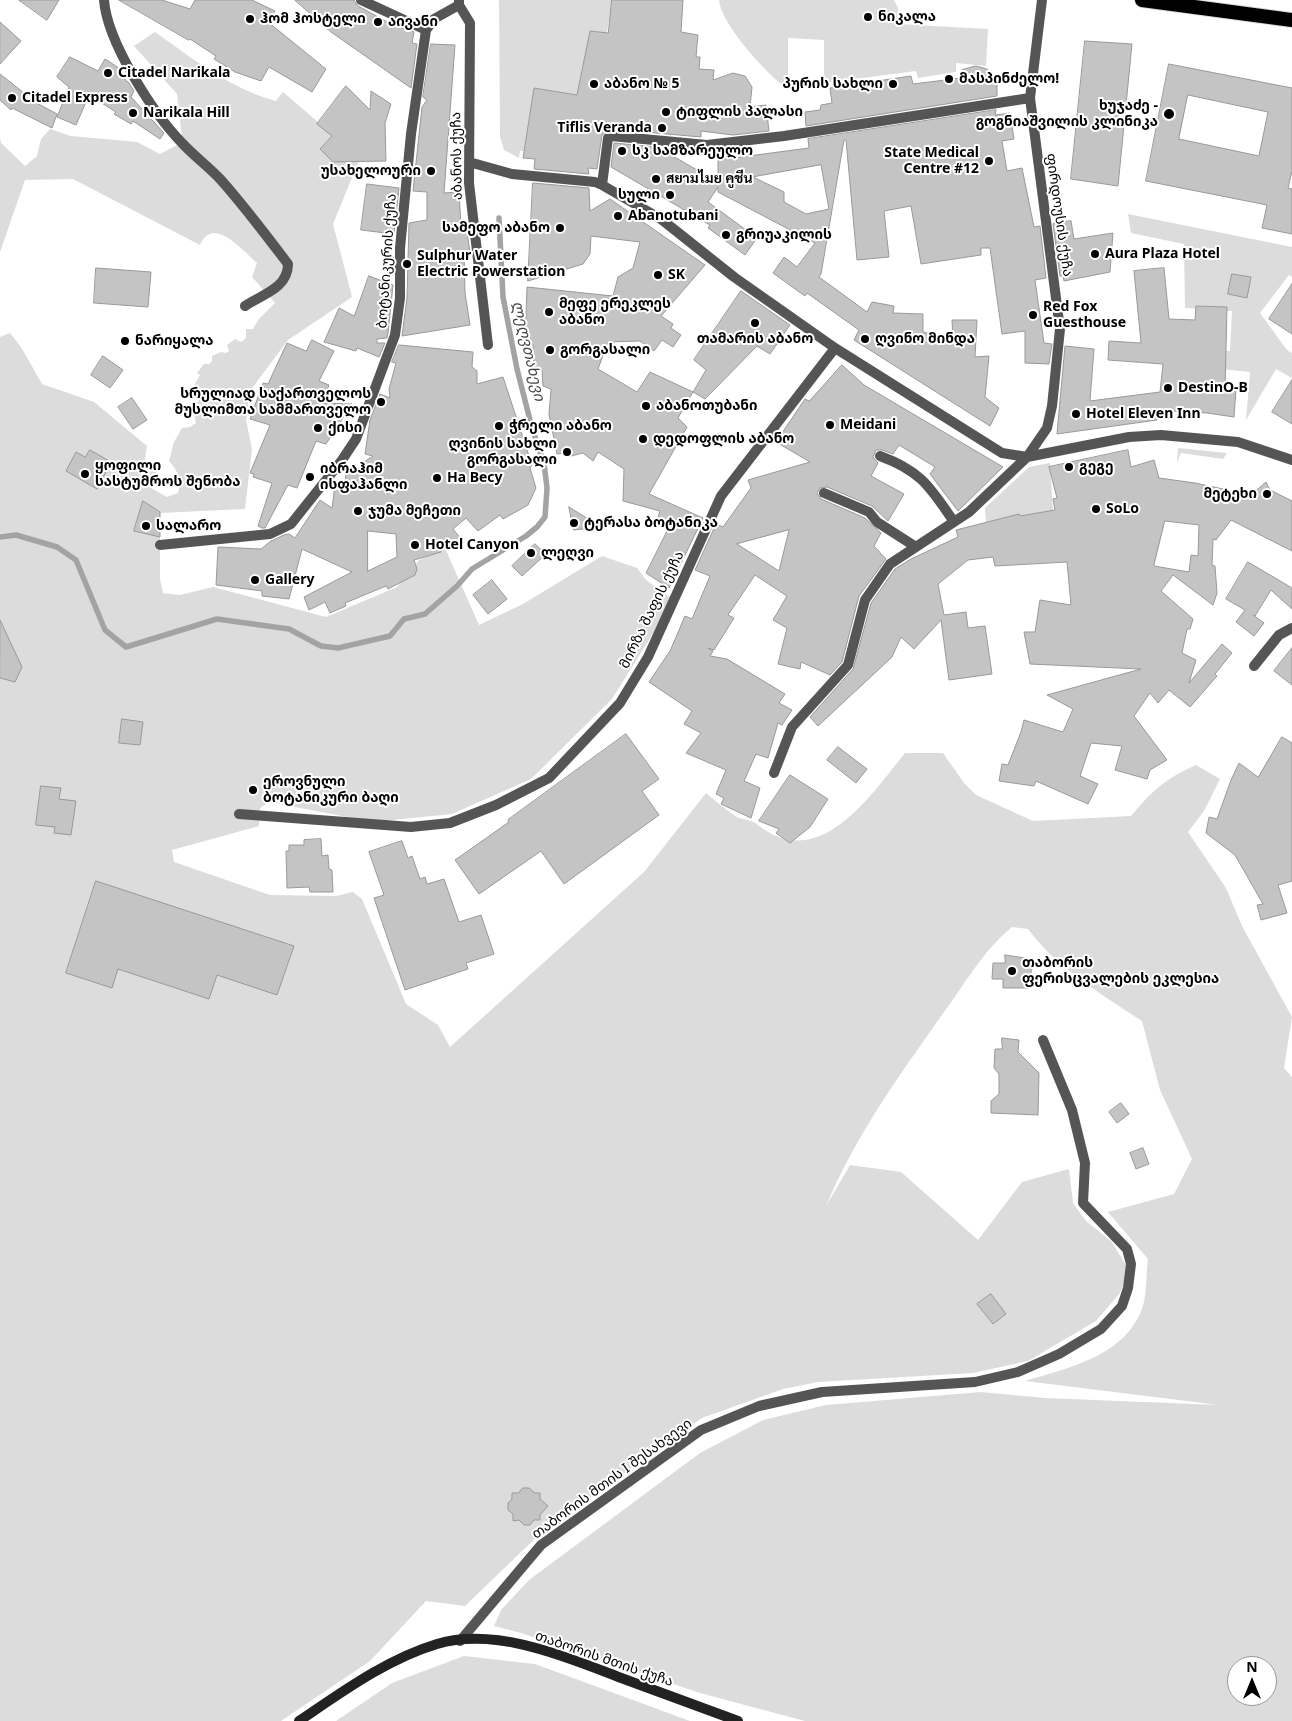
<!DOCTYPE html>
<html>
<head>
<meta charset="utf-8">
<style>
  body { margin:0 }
  #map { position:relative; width:1292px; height:1721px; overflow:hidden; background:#fff; font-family:"Noto Sans",sans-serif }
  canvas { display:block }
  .north { position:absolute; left:1227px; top:1656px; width:50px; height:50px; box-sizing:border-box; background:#fff; border:1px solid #999; border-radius:50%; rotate:0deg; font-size:14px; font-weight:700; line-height:20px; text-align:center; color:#000 }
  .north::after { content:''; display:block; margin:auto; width:18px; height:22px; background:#000; clip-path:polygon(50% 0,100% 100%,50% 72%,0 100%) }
</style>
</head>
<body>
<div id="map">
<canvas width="1292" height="1721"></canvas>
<div class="north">N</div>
</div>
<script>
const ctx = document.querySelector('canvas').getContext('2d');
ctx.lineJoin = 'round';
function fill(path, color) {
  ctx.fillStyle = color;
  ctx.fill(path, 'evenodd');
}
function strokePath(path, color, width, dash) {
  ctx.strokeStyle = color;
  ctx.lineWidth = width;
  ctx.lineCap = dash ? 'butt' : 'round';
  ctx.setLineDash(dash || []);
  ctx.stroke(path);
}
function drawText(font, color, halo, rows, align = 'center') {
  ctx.font = font + ' "Noto Sans","Noto Sans Georgian",Sarabun,sans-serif';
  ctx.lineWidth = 4;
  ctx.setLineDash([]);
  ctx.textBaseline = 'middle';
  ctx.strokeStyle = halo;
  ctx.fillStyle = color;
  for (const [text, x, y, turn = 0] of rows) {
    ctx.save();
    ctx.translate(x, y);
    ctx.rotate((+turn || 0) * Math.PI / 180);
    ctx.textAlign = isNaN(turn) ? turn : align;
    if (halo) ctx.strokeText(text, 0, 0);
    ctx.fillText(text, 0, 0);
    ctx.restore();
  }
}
fill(new Path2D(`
  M499,0H612L607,33L590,31L577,95L534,88L524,151H520L519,158L504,150L500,136Z
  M719,0H894L898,8V24L988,29L986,66L956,63V72L918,78L916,71L824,83V40L788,38V89C767,75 721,24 719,0Z
  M155,32C193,59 231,89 276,101L283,92L360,158L333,224L352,297L288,340L250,391L246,420L252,449L245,509L160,513V579L163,593L180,595L213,587L326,617L397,587L419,560L445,548L479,625L523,604L602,556L637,568L646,580L674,600L612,699L531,779L452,814L373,822L269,802L260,808L259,826L172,850L174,862L270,895L336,896L353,892L362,899L406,1004L438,1025L450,1047L644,872L706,793C716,801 726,810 737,817C743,820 753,820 758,825C819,874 871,795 905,753H943L964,783L976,795L1033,821L1131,816C1152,791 1166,778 1196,765L1220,779L1204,811L1188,832L1226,888L1242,926L1292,1017L1284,1068L1292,1077V1721H805L700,1693L521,1633L494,1626L501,1610L529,1580L700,1453L763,1420L826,1405L981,1392L1045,1398L1219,1405L1025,1381C1067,1368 1124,1357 1142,1309C1147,1295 1146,1275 1148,1259L1108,1212L1174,1194L1192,1159L1160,1090L1142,1021C1101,994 1057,968 1028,929L1012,927C982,952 967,981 944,1012C899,1076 857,1133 826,1206L850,1165L901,1172L978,1240L1022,1182L1069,1169L1073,1203L1086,1221L1111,1241L1129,1270L1120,1293L1096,1321L1028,1361L973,1373L818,1382L783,1389L702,1418L544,1530L465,1606L426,1601L370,1661L281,1721H0V337L10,333L21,347L42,384L94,402L147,446L145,459L157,474L151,488L167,497L178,493C182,480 178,471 169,461L174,442L182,428L190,427L196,423L194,414L199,398L192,389L200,375L197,373L204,364H209L212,361V356L221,352L226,353L229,351L227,345L235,339L241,342L246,338V329H253L258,320L275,303L252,277L257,263C243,251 213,214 200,245L73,179L25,180L0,252V138L1,143L25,166L37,156L41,139L50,129L71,136L137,142L160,154L179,144L182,138L177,94L134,46ZM1237,1666H1267V1696H1237Z
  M1128,214L1292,247V277L1289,275L1260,313L1287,350L1292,353V378L1276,369L1246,420L1250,372L1192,366L1193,349L1230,351L1232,311L1185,308L1184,244L1131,233Z
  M1178,448L1227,453L1223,459L1181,453L1177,463Z
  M1050,463L1054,526L1021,527L1019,516L986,522L985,508L1029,467Z
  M464,1656L535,1664L690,1721H336L392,1683Z`), '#dcdcdc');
strokePath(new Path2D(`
  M0,537L16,535L57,547L76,560L105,630L126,647L217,619L289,629L321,646L338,648L390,636L404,619L425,614L457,586L472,569L526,536L537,527L545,517L547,488L544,463L532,428L517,369L503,297L499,218`), '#a3a3a3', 5.5);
const building = new Path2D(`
  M19,0H59L47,20Z
  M119,0H162L190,9L195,0H252L275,11L268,22L326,69L312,92L269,67L261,81L235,72L214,59L216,56L190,39L189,40Z
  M295,0H354L358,6L393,25L414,32L412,43L417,44L411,88L331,32Z
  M612,0H683L681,32L698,35L696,57H700L699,69L714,70L713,80L733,73L745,76L752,87L750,107L766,105L769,131L733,135L701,131V137L611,129L602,135L597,169L588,168L589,174L534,169L535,159L523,158L534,88L577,95L590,31L608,33Z
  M0,22L21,41L0,64Z
  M1085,41L1132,44L1118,186L1071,179Z
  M431,44L455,45L444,193L459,192L461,226H466L470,252H464L465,293L470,325L402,336L407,298L409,223L427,220V192L413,191L422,107L427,100L423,97Z
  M70,57L98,71L105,59L122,70L119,74L129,83L134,91L131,97L164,133L160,139L133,121L131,124L114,114L116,112L89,95L76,125L57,117L69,87L57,77Z
  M1169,64L1292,88V171L1288,188L1292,189V234L1262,228L1267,205L1146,181ZM1188,95L1268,112L1259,156L1179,139Z
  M976,66L987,69L997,79V96L806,126L805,112L820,110L821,105L832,103L830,88L911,76L913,84L961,78L962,70Z
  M0,74L24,93L22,95L57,114L52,128L12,108L11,110L0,100Z
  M346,86L370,110L371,91L391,104L385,123L386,161L333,162L320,149L332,136L317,124Z
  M996,110L995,115L1010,113L1014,139L1002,141L1007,171L1022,168L1034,227L1040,226L1046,278L1035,280L1044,343L1052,344L1049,364L1025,363V331L1002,334L990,248H981V255L921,264L911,206L884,211L889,257L857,260L846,140H844L821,274L819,277L867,312L872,302L894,306L893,313L923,314V332L953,340L952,320H977L975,357L989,356L985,397L999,408L990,426L854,340L859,330L807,293L805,296L773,273L784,257L797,267L815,243L718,192V187L708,202L757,238L745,255L708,228L710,225L611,167L614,143L657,147L718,182V160L809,148L808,139ZM821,165L829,209L806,214L784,202V192L753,177Z
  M533,183L589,188L590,211L610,199L705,265L661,316L673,324L671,328L681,335L673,347L662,340L654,351L640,341L608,342L598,369L637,392L650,372L693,392L678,418L687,427L649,494L703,518L669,588L646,573L668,529L656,523L660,511L623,501L624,469L598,452L593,461L583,453L567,457L566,453L557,454L549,414L551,389L543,386L542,370H534L533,344H525L527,287L613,296L618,277L633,268L640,242L591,236L590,254L583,264L528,281Z
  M367,184L399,188L394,234L361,230Z
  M1071,221L1074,239L1113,233L1110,272L1064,281L1063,276H1060L1053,224Z
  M96,268L151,272L148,307L94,303Z
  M1164,268L1169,319L1195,320L1196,306L1227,307L1225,389L1236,390L1234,417L1207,413L1156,410L1157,420L1057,434L1065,346L1094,349L1090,401L1160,392L1163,364L1108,360L1109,341L1141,343L1134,271Z
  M1232,274L1251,277L1247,298L1228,294Z
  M369,276L393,285L388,333L387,338L377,339V343H385L379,357L357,348L356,351L324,342L339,308L354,316Z
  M1292,284V334L1269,319Z
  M741,291L790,325L770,354L757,346L705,399L693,392L706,370L694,360Z
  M312,340L334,351L319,381L329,385L322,403L352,404L326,444L316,441L297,488L288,485L265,528H262L258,526L272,483L253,477L254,474L250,473L270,425L250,419L263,383L268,384L287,343L306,351Z
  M399,345L473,352L472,367L477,371V384L503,377L532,465L530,468L536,488L528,505L503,519L500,515L478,531L466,518L453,529L461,539L441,549V552L414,560L417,569L415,575L388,589L386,586L345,603L346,606L330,613L325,602L309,610L304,597L352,572L302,549L289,599L262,596V591L216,585L218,547L261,549L271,541L284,535L289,534L295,538L320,500L332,508L335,485L345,481L346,473L354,468H364V462L373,456L365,454L370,420L380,394L390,398L389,389L396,363L392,362ZM368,531L396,534L397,557L368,571Z
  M103,356L123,370L110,388L91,375Z
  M842,365L864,385L1003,467L958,511L930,474L935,467L899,445L893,454L882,450H876L873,457L878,463L871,476L904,494L888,521L872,506L827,487L820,488L817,493L821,499L865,518L881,533L874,546L886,559L859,596L842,662L830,675L801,662L800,669L778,664L787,628L773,620L787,596L755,575L728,615L734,618L714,650L708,648L713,651L710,656L727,659L785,694L779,703L792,710L782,725L778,723L768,758L756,754L744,781L760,788L751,818L721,804L724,798L716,794L726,770L686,753L701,733L684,724L692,711L649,682L670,651L685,616L692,619L710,576L695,570L716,524L723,527L751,488L748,480L810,462L776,442L805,399L809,401ZM789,530L779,571L737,544Z
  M1292,380V424L1272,412Z
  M132,398L147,420L133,429L118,407Z
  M90,450L111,462L97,489L66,471L76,452L85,457Z
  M1128,450L1131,467L1154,460L1159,478L1195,483L1251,495L1266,482L1270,490L1292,501V551L1231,520L1216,540L1213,539L1212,565L1215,566L1217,593L1213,605L1173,575L1161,591L1193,619L1190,629H1187L1182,653L1196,660L1189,683L1222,644L1232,653L1215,674L1217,676L1190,707L1169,690L1158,703L1150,693L1134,716L1167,760L1150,770L1147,779L1115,770L1122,746L1091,743L1080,776L1098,784L1088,804L1036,781L1034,786L999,781L1002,764L1008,765L1021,732L1024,720L1063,732L1073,709L1047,695L1141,669L1030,664L1024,632H1035L1040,600L1071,605L1067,562L995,566L993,557L968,560L938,584L944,615L966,612L968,628L985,626L992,674L949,680L941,620L914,649L901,637L892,657L818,726L810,717L853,669L871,603L895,569L911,559L958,537L956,530L1019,514L1020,516L1055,510L1053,499L1057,498L1049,467ZM1165,521L1199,525L1198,556L1191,555L1189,572L1154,566Z
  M143,501L160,512V537L134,531Z
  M569,507L601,527L574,530Z
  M535,544L546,554L522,576L512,566Z
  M1248,562L1292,588V609L1271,590L1255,616L1253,615L1264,623L1254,636L1236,622L1245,610L1226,599Z
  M492,580L507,599L488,614L473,595Z
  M0,620L22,667L15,682L0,678Z
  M1292,648V685L1274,671Z
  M122,719L143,722L140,745L119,743Z
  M626,734L659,779L642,791L659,815L564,884L541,851L479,894L455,860L509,822L508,820Z
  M1282,737L1292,743V881L1278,885L1287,913L1261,920L1257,905L1263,904L1235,855L1206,833L1209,817L1217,819L1231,780L1239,763L1258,777Z
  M838,747L867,769L856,783L827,760Z
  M790,775L828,799L810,827L790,843L776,833L779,829L759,821Z
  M41,786L61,788L59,799L76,801L71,835L54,833L55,827L36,825Z
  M321,839L322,856L328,855L329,869L332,870L333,892H310L309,887L287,888L286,851H289V845H304V840Z
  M402,841L408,858L412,856L420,879L425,877L427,884L444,879L459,922L481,915L494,954L466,963L468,969L405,990L374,898L384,895L369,852Z
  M96,881L294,946L277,995L217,975L209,999L118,969L112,988L66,973Z
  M1005,955L1032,959L1030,988H1003V979H992L993,963H1005Z
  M1002,1038L1019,1040L1018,1052L1039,1073L1038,1115L991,1113V1101L999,1094V1074L994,1068L995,1049H1002Z
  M1121,1103L1129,1114L1117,1123L1109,1112Z
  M1143,1148L1149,1164L1136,1169L1130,1153Z
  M991,1294L1006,1314L993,1324L977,1304Z
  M523,1488H529L535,1493H540V1499L548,1506L540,1515V1520H534L530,1525H524L519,1520L513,1521V1514L508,1510V1503L512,1499V1493H518Z`);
fill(building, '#c4c4c4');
strokePath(building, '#999', 1);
const trunk = new Path2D(`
  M1142,0L1292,20`);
strokePath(trunk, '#dbdbdb', 16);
strokePath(new Path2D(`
  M104,0C107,42 153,113 182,143C194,156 209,167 221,180C245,207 266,235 288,264C288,288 263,294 245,306
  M361,0L426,30
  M459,0V5L470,23L469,183L488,345
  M469,162L512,174L595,182L602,185L661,219L734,277L835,348L1002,453L1027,457L1129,437L1161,435L1238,442L1292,460
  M602,185L608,138L611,136L707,145L784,136L1030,98
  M880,456C921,471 930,487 954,522
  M824,493L869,512L877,522L916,547
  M160,545L270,534L291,524L342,460L356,439L395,335L400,298V248L411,134L426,30L434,19L459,5
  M1254,666L1279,635L1292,628
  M774,773L792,727L848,665L865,600L890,564L969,512L1027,457L1047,428L1052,406L1060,329L1030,98L1042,0
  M239,814L411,827L450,823L496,805L549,778L620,703L648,657L721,496L835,348
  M460,1641L541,1545L701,1430L759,1406L822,1392L975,1382L1018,1372L1059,1354L1101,1329L1122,1306L1128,1288L1131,1264L1127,1249L1083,1203L1085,1163L1072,1110L1043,1040`), '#555', 10);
strokePath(new Path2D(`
  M299,1721C342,1692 387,1659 437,1644C497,1626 569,1658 624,1679C662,1693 700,1707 738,1721`), '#222', 10);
strokePath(trunk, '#000', 14);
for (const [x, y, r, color] of [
  [868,17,5,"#000"],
  [250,19,5,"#000"],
  [378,22,5,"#000"],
  [108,73,5,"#000"],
  [949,79,5,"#000"],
  [594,84,5,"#000"],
  [893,84,5,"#000"],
  [12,98,5,"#000"],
  [666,112,5,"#000"],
  [133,113,5,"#000"],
  [1169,114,6,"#000"],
  [662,128,5,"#000"],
  [622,151,5,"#000"],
  [989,161,5,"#000"],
  [431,171,5,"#000"],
  [656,179,5,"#000"],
  [670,195,5,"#000"],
  [618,216,5,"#000"],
  [560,228,5,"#000"],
  [726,235,5,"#000"],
  [1095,254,5,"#000"],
  [407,264,5,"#000"],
  [658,275,5,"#000"],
  [549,312,5,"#000"],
  [1033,315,5,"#000"],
  [755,323,5,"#000"],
  [865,339,5,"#000"],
  [125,341,5,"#000"],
  [550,350,5,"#000"],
  [1168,388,5,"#000"],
  [381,402,5,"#000"],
  [646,406,5,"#000"],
  [1076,414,5,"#000"],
  [830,425,5,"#000"],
  [499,426,5,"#000"],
  [318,428,5,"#000"],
  [643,439,5,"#000"],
  [567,452,5,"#000"],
  [1069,467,5,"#000"],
  [85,474,5,"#000"],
  [310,477,5,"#000"],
  [437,478,5,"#000"],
  [1267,494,5,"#000"],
  [1096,509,5,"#000"],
  [358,511,5,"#000"],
  [574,523,5,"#000"],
  [146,526,5,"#000"],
  [415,545,5,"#000"],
  [531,553,5,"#000"],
  [255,580,5,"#000"],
  [253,790,5,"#000"],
  [1012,971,5,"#000"]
]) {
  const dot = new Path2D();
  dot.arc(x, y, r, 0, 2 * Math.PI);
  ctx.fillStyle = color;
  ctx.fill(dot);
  strokePath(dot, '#fff', 2);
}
drawText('bold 14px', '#000', '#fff', [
  ["ნიკალა",878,17],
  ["ჰომ ჰოსტელი",260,19],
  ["აივანი",388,22],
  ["Citadel Narikala",118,73],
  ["მასპინძელო!",959,79],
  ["აბანო № 5",604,84],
  ["პურის სახლი",883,84,"right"],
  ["Citadel Express",22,98],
  ["ხუჯაძე -",1158,106,"right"],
  ["გოგნიაშვილის კლინიკა",1158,122,"right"],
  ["ტიფლის პალასი",676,112],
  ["Narikala Hill",143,113],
  ["Tiflis Veranda",652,128,"right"],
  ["სკ სამზარეულო",632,151],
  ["State Medical",979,153,"right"],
  ["Centre #12",979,169,"right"],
  ["უსახელოური",421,171,"right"],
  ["สยามไมย คูชีน",666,179],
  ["სული",660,195,"right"],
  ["Abanotubani",628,216],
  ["სამეფო აბანო",550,228,"right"],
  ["გრიუაკილის",736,235],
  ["Aura Plaza Hotel",1105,254],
  ["Sulphur Water",417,256],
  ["Electric Powerstation",417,272],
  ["SK",668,275],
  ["მეფე ერეკლეს",559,304],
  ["აბანო",559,320],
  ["Red Fox",1043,307],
  ["Guesthouse",1043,323],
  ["თამარის აბანო",755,339,"center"],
  ["ღვინო მინდა",875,339],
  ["ნარიყალა",135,341],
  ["გორგასალი",560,350],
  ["DestinO-B",1178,388],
  ["სრულიად საქართველოს",371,394,"right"],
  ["მუსლიმთა სამმართველო",371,410,"right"],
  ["აბანოთუბანი",656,406],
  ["Hotel Eleven Inn",1086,414],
  ["Meidani",840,425],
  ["ჭრელი აბანო",509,426],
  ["ქისი",328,428],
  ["დედოფლის აბანო",653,439],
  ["ღვინის სახლი",557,444,"right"],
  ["გორგასალი",557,460,"right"],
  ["ყოფილი",95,466],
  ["სასტუმროს შენობა",95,482],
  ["გეგე",1079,467],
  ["იბრაჰიმ",320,469],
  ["ისფაჰანლი",320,485],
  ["На Весу",447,478],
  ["მეტეხი",1257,494,"right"],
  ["SoLo",1106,509],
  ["ჯუმა მეჩეთი",368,511],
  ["ტერასა ბოტანიკა",584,523],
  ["სალარო",156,526],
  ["Hotel Canyon",425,545],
  ["ლეღვი",541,553],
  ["Gallery",265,580],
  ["ეროვნული",263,782],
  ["ბოტანიკური ბაღი",263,798],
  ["თაბორის",1022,963],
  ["ფერისცვალების ეკლესია",1022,979]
], 'left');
drawText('14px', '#000', '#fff', [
  ["აბანოს ქუჩა",457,156,-91],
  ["ფირდოუსის ქუჩა",1059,215,82],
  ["ბოტანიკურის ქუჩა",387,261,-86],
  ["მირზა შაფის ქუჩა",652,610,-64],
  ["თაბორის მთის I შესახვევი",612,1479,-36],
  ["თაბორის მთის ქუჩა",604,1659,19]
]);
drawText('italic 15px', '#444', '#fff', [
  ["ლეღვთახევი",528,351,77]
]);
</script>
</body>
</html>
